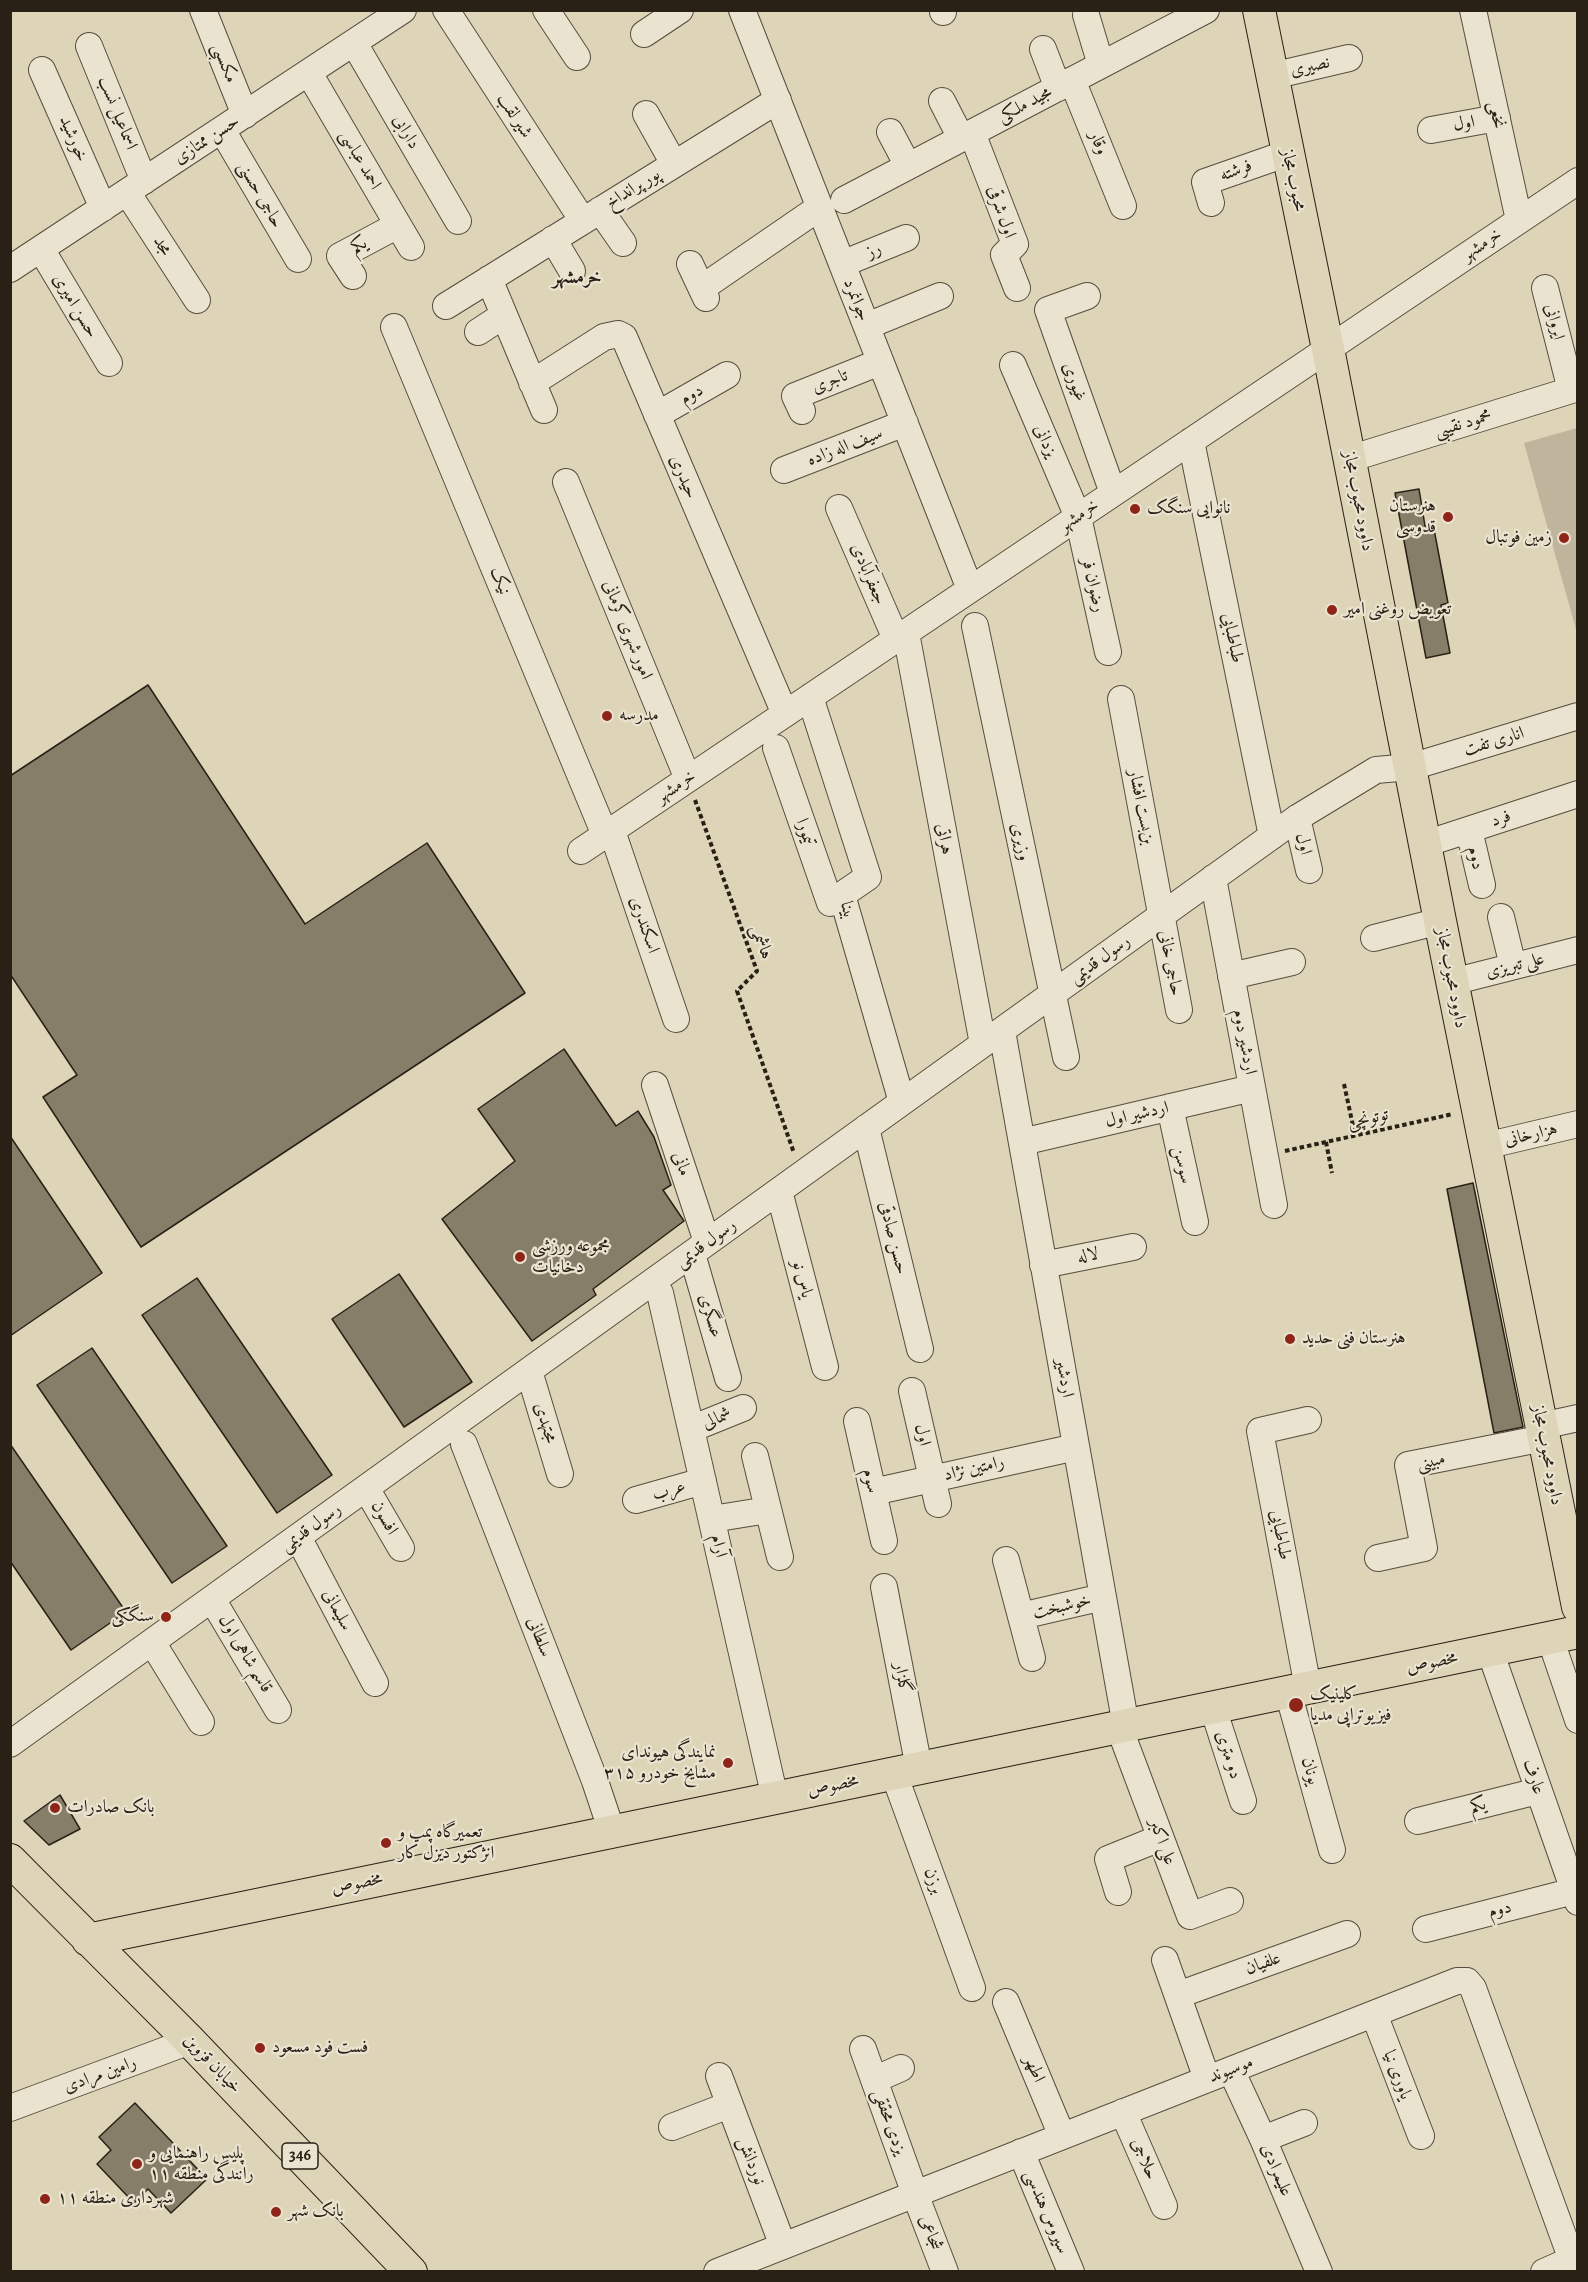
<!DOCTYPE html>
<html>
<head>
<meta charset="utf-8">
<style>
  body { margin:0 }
  #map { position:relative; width:1588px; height:2282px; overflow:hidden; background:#ded4b7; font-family:Alegreya,serif }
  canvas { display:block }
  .frame { position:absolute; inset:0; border:12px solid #292016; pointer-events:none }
</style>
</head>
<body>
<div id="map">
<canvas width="1588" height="2282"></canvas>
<div class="frame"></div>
</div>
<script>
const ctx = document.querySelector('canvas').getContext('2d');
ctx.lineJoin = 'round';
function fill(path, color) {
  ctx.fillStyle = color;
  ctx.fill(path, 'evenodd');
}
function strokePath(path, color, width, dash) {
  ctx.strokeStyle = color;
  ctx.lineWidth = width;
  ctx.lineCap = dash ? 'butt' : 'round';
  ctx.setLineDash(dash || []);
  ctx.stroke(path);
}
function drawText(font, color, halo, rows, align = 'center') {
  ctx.font = font + ' Alegreya,Amiri,serif';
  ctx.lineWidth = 4.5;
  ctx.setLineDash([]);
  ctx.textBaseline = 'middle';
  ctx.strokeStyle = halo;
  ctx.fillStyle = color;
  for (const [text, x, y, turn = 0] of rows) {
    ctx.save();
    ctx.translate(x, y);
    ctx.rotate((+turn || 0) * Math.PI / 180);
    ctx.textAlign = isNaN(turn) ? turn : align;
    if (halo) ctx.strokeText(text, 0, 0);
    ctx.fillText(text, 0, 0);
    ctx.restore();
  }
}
fill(new Path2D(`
  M1577,428H1578L1577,633L1524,443Z`), '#bfb59c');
const building = new Path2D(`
  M1419,489L1425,526L1433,524L1448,603L1441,605L1450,653L1426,658L1395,493Z
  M148,685L305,924L427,843L525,993L141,1247L43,1097L77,1075L10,974V776Z
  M564,1049L616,1126L638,1111L654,1137L671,1185L663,1190L684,1221L593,1289L596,1295L532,1341L442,1219L515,1161L478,1109Z
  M10,1136L102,1273L10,1336Z
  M1473,1183L1523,1427L1494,1433L1447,1189Z
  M399,1274L472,1382L404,1427L332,1319Z
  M197,1278L332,1475L277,1513L142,1315Z
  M92,1348L227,1546L172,1583L37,1385Z
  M10,1444L126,1612L71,1650L10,1561Z
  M60,1795L80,1829L49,1845L24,1821Z
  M135,2103L207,2179L171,2213L148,2189L134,2203L97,2164L111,2150L99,2137Z`);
fill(building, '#877e6a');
strokePath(building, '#292016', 1.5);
const minor = new Path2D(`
  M203,10L245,115
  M446,10L583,221
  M546,10L577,57
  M742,10L970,589
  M943,10V12
  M1473,10L1519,220
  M1086,15L1101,65
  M644,34L680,10
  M354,43L458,221
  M89,46L144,181
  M1043,49L1058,88
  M42,70L103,208
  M309,73L411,247
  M1272,76L1349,58
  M1072,80L1123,206
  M942,101L961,138
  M646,114L674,164
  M222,130L298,259
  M1431,130L1497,118
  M890,132L908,166
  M972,133L1015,244L1004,255L1017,288
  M127,192L197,300
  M844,200L1206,10
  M1211,203L1205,182L1288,153
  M600,210L623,243
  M553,239L572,271
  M41,249L109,363
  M690,264L706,298
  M842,264L906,238
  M10,269L403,10
  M353,276L340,256L398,225
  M489,279L544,410
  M702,288L820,207
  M1545,288L1571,390
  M1087,296L1048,310L1113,493
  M446,306L778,100
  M867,326L940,296
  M394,327L605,835
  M478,332L504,315
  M1013,365L1078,517L1108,652
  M532,383L604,337L618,334L624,337L785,714
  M802,411L795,396L880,362
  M657,415L727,375
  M1191,441L1272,836
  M1349,459L1578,388
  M784,470L905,423
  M566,482L688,779
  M839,508L896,639
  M975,626L1066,1057
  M906,633L983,1044
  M1121,699L1179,1010
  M776,748L830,903L868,877L810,697
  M1297,818L1309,870
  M1469,830L1482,885
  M612,831L676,1019
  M1425,844L1578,794
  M581,851L1578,181
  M1213,878L1274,1205
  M842,895L902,1102
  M1501,917L1513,966
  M1374,938L1440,921
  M1231,976L1292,962
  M1452,982L1578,950
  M1002,1031L1126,1726
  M655,1085L707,1242
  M1170,1107L1195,1222
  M866,1128L920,1349
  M1022,1142L1252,1088
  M1485,1146L1578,1124
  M779,1191L825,1367
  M692,1254L728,1378
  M1043,1265L1133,1247
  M660,1293L775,1798
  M529,1371L560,1474
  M912,1391L938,1504
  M1308,1420L1260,1431L1308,1688
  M857,1421L884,1541
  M1541,1426L1578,1418
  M691,1429L743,1408
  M464,1444L595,1781L612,1832
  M755,1456L780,1557
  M366,1488L401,1548
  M873,1492L1076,1447
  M636,1500L703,1481
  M712,1519L768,1510
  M298,1537L375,1683
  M1378,1558L1424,1548L1408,1465L1544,1438
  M1006,1560L1032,1658
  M884,1587L919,1768
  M212,1599L278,1710
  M1021,1616L1103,1597
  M1550,1638L1578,1720
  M152,1642L201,1722
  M1490,1651L1578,1902
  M1288,1692L1332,1850
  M1213,1708L1243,1801
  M1119,1727L1190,1916L1230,1901
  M10,1744L1297,818L1376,770L1411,767L1578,716
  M894,1774L972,1988
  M1418,1821L1538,1791
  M1118,1892L1108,1859L1160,1838
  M1426,1929L1574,1891
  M1165,1960L1207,2079
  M1178,1995L1347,1934
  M1006,2002L1062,2136
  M1374,2014L1421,2136
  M863,2049L915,2194L945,2272
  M1231,2070L1263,2139L1319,2272
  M719,2076L783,2246
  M874,2080L901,2068
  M10,2108L190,2041
  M1123,2112L1164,2206
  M672,2127L729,2105
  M1263,2139L1304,2123
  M1021,2152L1071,2272
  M717,2272L1457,1981H1467L1473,1988L1572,2260
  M1544,2272L1578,2257`);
const major = new Path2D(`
  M1259,10L1328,349L1440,921L1578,1607
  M10,1860L190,2041L411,2272
  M88,1940L1578,1632`);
strokePath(minor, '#564d3e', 28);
strokePath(major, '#292016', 34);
strokePath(new Path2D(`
  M695,800L757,971L737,991L794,1153
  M1344,1084L1355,1135
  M1326,1142L1332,1173
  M1285,1151L1453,1114`), '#292016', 4, [4.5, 3]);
strokePath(minor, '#eae3d0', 26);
strokePath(major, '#ded4b7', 32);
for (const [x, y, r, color] of [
  [1135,509,6,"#8f2418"],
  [1448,517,6,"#8f2418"],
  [1564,538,6,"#8f2418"],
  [1332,610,6,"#8f2418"],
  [607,716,6,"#8f2418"],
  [520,1257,6,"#8f2418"],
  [1290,1339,6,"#8f2418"],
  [166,1617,6,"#8f2418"],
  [1296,1705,8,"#8f2418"],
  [728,1763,6,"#8f2418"],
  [55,1808,6,"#8f2418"],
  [386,1843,6,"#8f2418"],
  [260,2048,6,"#8f2418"],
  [137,2164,6,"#8f2418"],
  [45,2199,6,"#8f2418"],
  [276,2212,6,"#8f2418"]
]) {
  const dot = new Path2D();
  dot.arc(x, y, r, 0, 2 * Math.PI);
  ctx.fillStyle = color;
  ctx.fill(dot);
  strokePath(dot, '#eae3d0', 2);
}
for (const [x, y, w] of [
  [300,2156,36]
]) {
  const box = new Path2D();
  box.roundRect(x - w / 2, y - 13, w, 26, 4.5);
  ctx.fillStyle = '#eae3d0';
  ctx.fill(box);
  strokePath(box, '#292016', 1.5);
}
drawText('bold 16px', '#292016', null, [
  ["346",300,2156]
]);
drawText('18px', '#292016', '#eae3d0', [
  ["مکسبی",224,63,68],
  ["نصیری",1310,67,-13],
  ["مجید ملکی",1025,105,-28],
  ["اسماعیل نسب",117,113,68],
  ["نخعی",1496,115,78],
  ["شیر لقب",514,116,57],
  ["اول",1464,124,-10],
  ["دارابی",406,132,60],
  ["خورشید",73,139,67],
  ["حسن ممتازی",207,140,-33],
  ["وقار",1098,143,68],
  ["احمد عباسی",360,160,60],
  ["فرشته",1236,171,-20],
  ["محبوب مجاز",1293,180,78],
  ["پور پرانداخ",633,189,-32],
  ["حاجی حسنی",260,195,60],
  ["اول شرقی",1001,212,71],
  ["خرمشهر",1482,245,-34],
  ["مجد",162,246,57],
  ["یکم",359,246,-29],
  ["رز",874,251,-23],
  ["جوانمرد",856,300,68],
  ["حسن امیری",75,306,59],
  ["ایروانی",1554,322,76],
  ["تاجری",830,382,-22],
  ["غیوری",1074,382,70],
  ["دوم",692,395,-30],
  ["محمود نقیبی",1463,424,-17],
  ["یزدانی",1045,441,67],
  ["سیف اله زاده",845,447,-21],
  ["حیدری",683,477,67],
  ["داوود محبوب مجاز",1358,501,79],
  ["خرمشهر",1079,516,-34],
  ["جعفرآبادی",868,574,67],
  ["نیک",500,581,68],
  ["رضوان فر",1093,585,77],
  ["امور شهری کرمانی",627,630,68],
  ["طباطبایی",1232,638,78],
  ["اناری تفت",1494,742,-17],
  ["خرمشهر",676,787,-34],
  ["بن‌بست افشار",1141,807,79],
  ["فرد",1501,819,-18],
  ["تیمورا",805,832,71],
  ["هراتی",944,839,79],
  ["وزیری",1020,842,78],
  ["اول",1303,844,76],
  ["دوم",1475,858,76],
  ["بینا",847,910,77],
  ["اسکندری",644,925,71],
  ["هاشمی",761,942,70],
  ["رسول قدیمی",1100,960,-36],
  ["حاجی خانی",1170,963,79],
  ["علی تبریزی",1515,966,-14],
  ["داوود محبوب مجاز",1451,978,79],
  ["اردشیر دوم",1244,1042,79],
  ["اردشیر اول",1137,1115,-13],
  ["توتونچی",1368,1119,-12],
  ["هزارخانی",1531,1135,-13],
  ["مانی",681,1164,71],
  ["سوسن",1182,1165,77],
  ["حسن صادقی",893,1238,76],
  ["رسول قدیمی",706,1244,-36],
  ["لاله",1088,1256,-11],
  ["یاس نو",802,1279,75],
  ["عسگری",710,1316,74],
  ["اردشیر",1064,1378,80],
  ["شمالی",717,1419,-22],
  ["مجتهدی",545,1423,73],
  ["اول",922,1435,77],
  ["داوود محبوب مجاز",1547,1455,79],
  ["مبینی",1431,1462,-14],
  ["رامتین نژاد",974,1469,-13],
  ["سوم",870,1481,77],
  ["عرب",669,1491,-16],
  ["افسون",384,1518,60],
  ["رسول قدیمی",311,1528,-36],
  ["طباطبایی",1280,1535,79],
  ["آرام",718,1546,77],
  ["خوشبخت",1062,1607,-13],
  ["سلیمانی",337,1610,62],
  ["سلطانی",539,1637,69],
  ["قاسم شاهی اول",245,1654,59],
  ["مخصوص",1432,1663,-12],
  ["گلزار",902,1678,79],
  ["دو متری",1228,1755,72],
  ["یونان",1310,1771,74],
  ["عارف",1533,1777,71],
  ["مخصوص",833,1786,-12],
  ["یکم",1478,1806,-14],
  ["علی اکبر",1162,1842,70],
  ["برزن",933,1881,70],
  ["مخصوص",357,1884,-12],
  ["دوم",1500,1910,-14],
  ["علفیان",1263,1964,-20],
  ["خیابان قزوین",212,2064,46],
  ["اطهر",1034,2069,67],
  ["موسیوند",1231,2070,-21],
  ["رامین مرادی",100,2075,-20],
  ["یاوری نیا",1397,2075,69],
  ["یزدی محققی",889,2122,70],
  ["حلاجی",1144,2159,67],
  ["نوردانش",751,2161,69],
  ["علیمرادی",1276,2170,67],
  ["سیروس هندسی",1046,2212,67],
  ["شجاعی",930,2233,69]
]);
drawText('18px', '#292016', '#eae3d0', [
  ["هنرستان",1436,507,"right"],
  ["قدوسی",1436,528,"right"],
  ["نانوایی سنگک",1147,509],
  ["زمین فوتبال",1552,538,"right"],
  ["تعویض روغنی امیر",1344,610],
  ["مدرسه",619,716],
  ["مجموعه ورزشی",532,1247],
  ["دخانیات",532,1268],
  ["هنرستان فنی حدید",1302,1339],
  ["سنگکی",154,1617,"right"],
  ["کلینیک",1310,1695],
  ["فیزیوتراپی مدیا",1310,1716],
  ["نمایندگی هیوندای",716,1753,"right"],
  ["۳۱۵ مشایخ خودرو",716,1774,"right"],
  ["بانک صادرات",67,1808],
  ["تعمیرگاه پمپ و",398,1833],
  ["انژکتور دیزل کار",398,1854],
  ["فست فود مسعود",272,2048],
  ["پلیس راهنمایی و",149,2154],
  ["رانندگی منطقه ۱۱",149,2175],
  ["شهرداری منطقه ۱۱",57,2199],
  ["بانک شهر",288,2212]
], 'left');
drawText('bold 20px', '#292016', '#eae3d0', [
  ["خرمشهر",577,278]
]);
</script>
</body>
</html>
